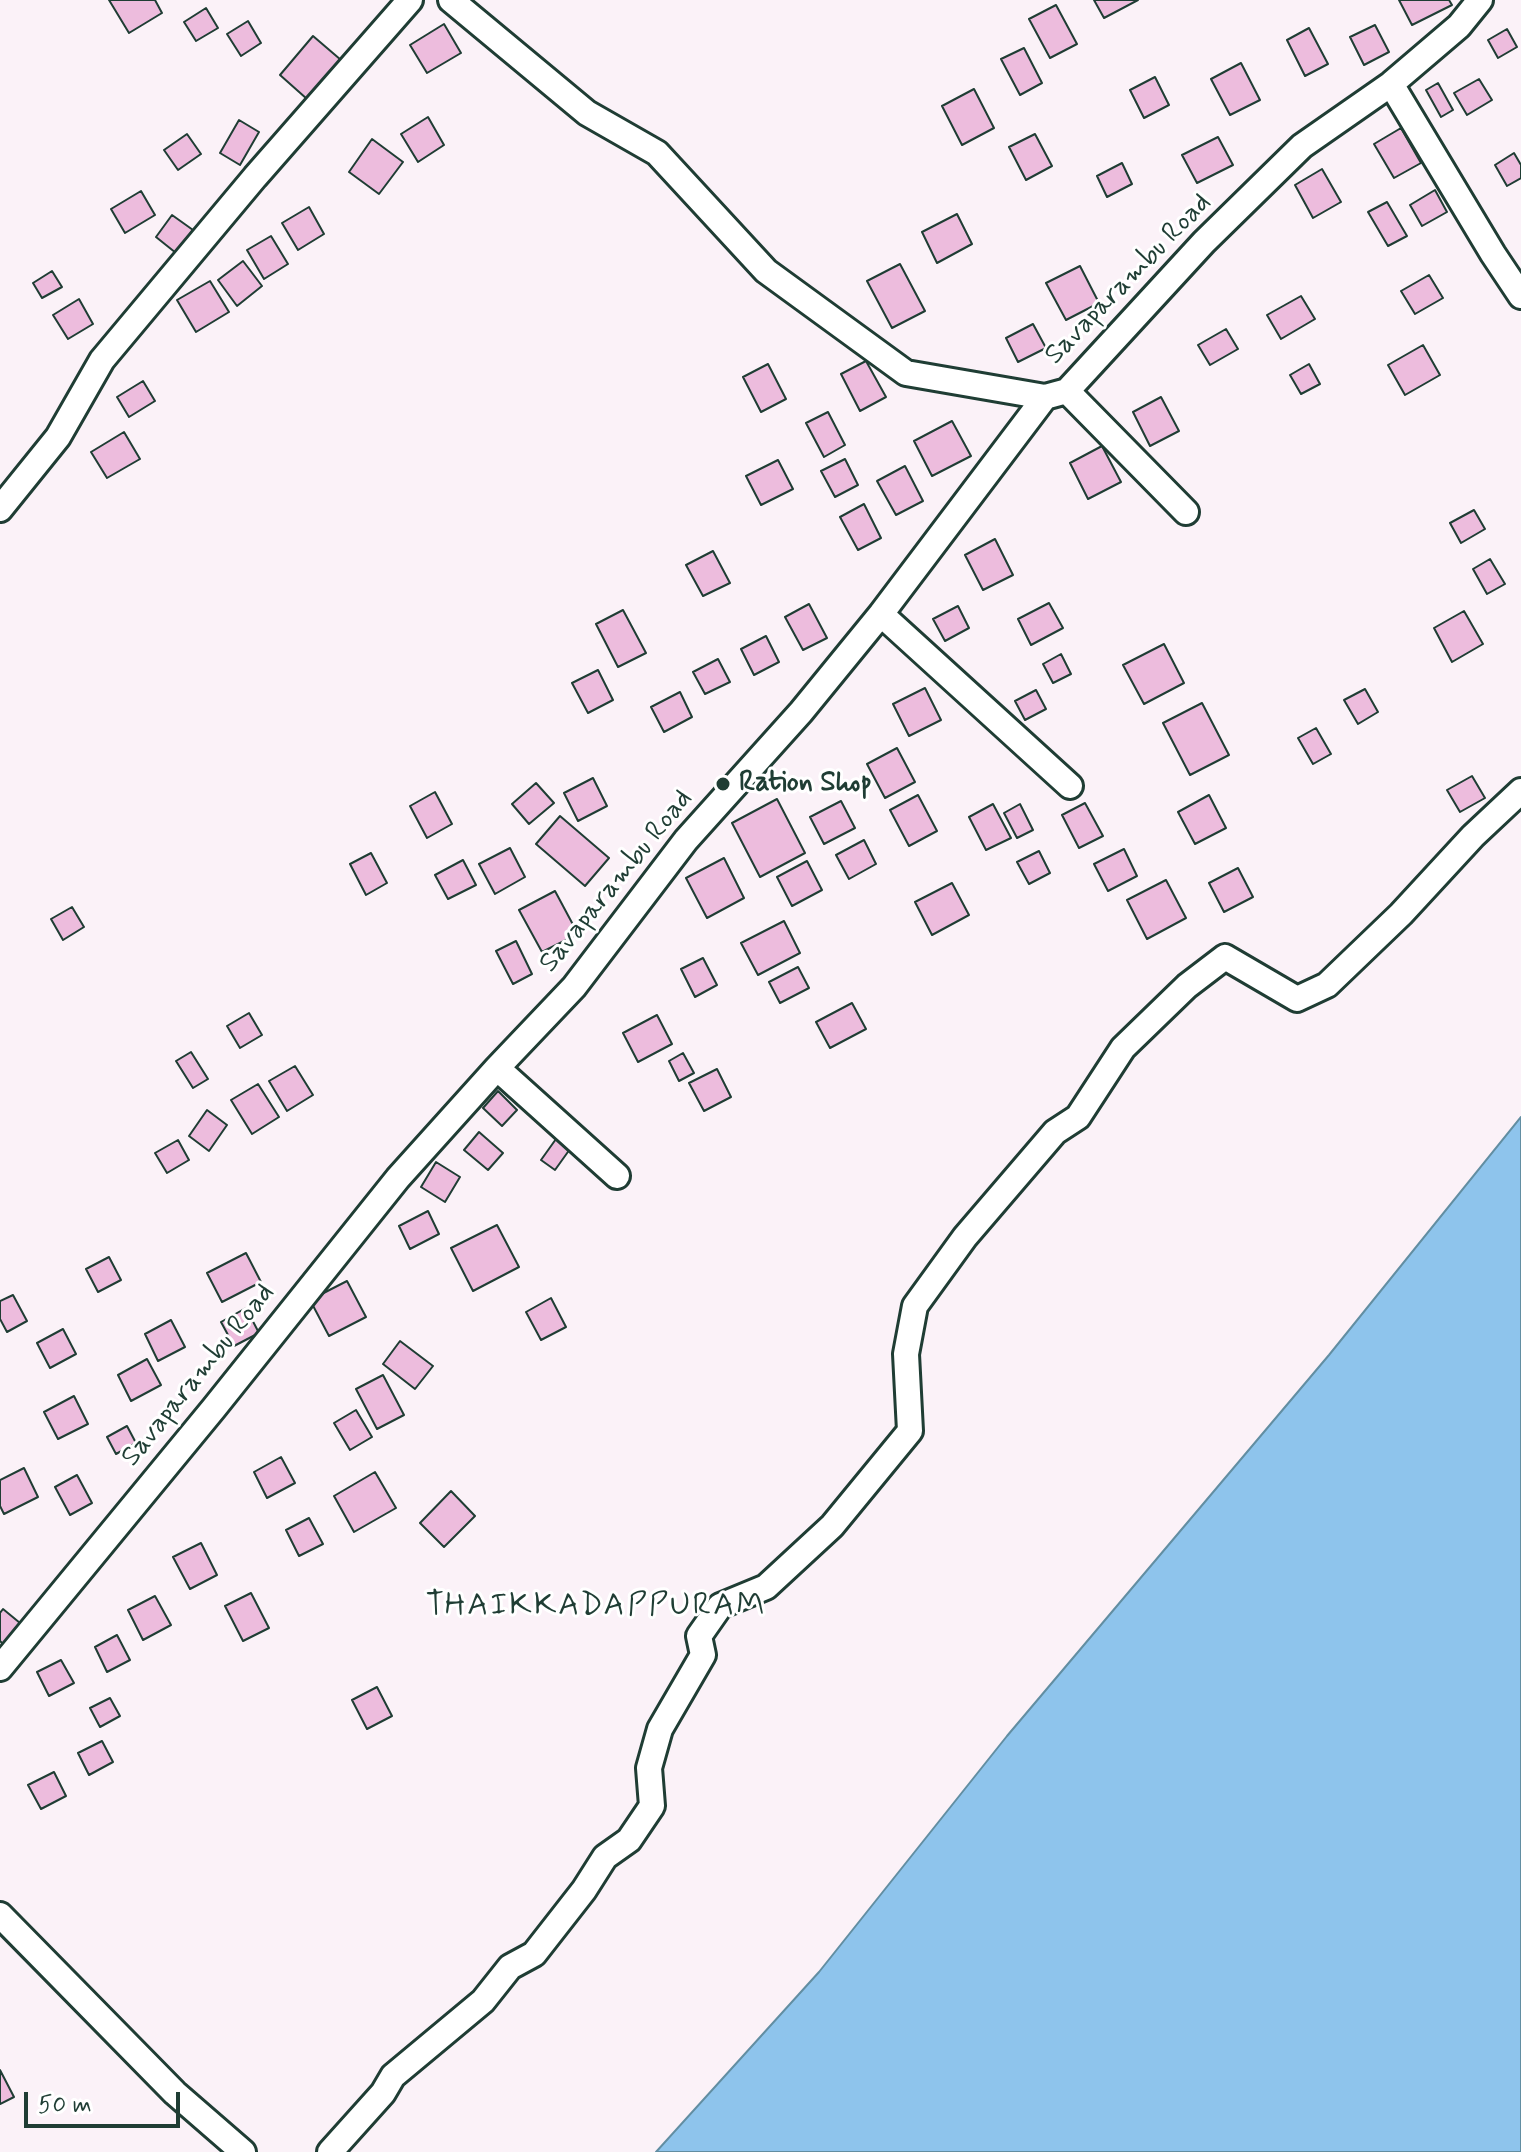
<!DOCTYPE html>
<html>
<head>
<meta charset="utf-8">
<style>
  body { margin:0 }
  #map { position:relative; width:1521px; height:2152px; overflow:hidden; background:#fbf2f8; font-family:Mynerve,sans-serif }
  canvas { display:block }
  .scale { position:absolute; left:24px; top:2092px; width:156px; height:36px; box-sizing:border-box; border:4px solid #1f3d34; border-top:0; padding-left:10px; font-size:24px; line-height:28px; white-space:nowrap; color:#1f3d34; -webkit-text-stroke:6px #fff; paint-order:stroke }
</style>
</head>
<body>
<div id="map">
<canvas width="1521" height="2152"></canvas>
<div class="scale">50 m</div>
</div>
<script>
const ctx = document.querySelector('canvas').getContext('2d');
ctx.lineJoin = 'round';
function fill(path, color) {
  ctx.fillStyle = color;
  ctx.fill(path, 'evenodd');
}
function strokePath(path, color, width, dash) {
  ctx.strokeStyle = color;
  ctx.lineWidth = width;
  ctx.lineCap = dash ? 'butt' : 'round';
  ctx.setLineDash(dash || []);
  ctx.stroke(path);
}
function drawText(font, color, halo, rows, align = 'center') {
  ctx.font = font + ' Mynerve,sans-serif';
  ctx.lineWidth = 6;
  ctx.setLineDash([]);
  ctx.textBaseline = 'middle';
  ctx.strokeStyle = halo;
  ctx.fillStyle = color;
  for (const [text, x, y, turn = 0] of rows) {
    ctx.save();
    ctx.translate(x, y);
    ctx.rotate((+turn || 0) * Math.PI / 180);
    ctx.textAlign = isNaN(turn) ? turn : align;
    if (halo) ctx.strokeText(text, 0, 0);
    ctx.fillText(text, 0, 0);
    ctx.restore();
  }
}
const water = new Path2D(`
  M1521,1117V2152H656L819,1972L1007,1736L1329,1355Z`);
fill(water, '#8ec4ec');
strokePath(water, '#628ea2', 2);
const building = new Path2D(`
  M109,0H155L162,13L129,33Z
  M1094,0H1138L1104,18Z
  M1399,0H1449L1452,5L1412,25Z
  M1056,5L1077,44L1050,58L1029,19Z
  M206,8L218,28L196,41L184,22Z
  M248,21L261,43L241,56L227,34Z
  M444,24L461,53L427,73L410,45Z
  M1375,25L1389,52L1364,65L1350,37Z
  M1309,28L1328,64L1305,76L1287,40Z
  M1507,29L1517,47L1498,58L1488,40Z
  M313,36L341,60L307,99L280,75Z
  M1024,48L1042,83L1020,95L1001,59Z
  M1241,63L1260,100L1230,115L1211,79Z
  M1155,77L1169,105L1144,118L1130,90Z
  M1479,79L1492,100L1467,115L1454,93Z
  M1438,83L1453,110L1441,117L1426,90Z
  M974,89L994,128L962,145L942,106Z
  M428,117L444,145L418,162L401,134Z
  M239,120L259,132L240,165L220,153Z
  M1401,128L1421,163L1394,178L1374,144Z
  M187,134L201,154L178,170L164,150Z
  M1035,134L1052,166L1026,180L1009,147Z
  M1218,137L1233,165L1197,183L1182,155Z
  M372,139L403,162L379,194L349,172Z
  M1514,153L1521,165V178L1507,186L1495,165Z
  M1122,163L1132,184L1107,197L1097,176Z
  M1322,169L1341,202L1313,218L1295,185Z
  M1435,190L1447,212L1422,226L1410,205Z
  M141,191L155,215L125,233L111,209Z
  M1387,202L1407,236L1388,246L1368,212Z
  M309,207L324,234L298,250L282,223Z
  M957,214L972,244L937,263L922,232Z
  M172,215L193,230L176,253L156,237Z
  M271,236L288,264L264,279L247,250Z
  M243,261L262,286L237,306L218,280Z
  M900,264L925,311L892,328L867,281Z
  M1080,266L1099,303L1066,320L1046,283Z
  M52,271L62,287L42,298L33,283Z
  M1429,275L1443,298L1415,314L1401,291Z
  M210,281L229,312L196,332L177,300Z
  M1301,296L1315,319L1281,339L1267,315Z
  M79,299L93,324L68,339L53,315Z
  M1033,324L1046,348L1018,362L1006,338Z
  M1226,329L1238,349L1210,365L1198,345Z
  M1423,345L1440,375L1405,395L1388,365Z
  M866,361L886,397L860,411L841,374Z
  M768,364L786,399L761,412L743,377Z
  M1309,364L1320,384L1301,394L1290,375Z
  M143,381L155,401L129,417L117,397Z
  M1161,397L1179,431L1150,446L1133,412Z
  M828,412L845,445L824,457L806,423Z
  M952,421L971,456L932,476L914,441Z
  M124,432L140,459L107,478L91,452Z
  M1102,446L1121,482L1088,499L1070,463Z
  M845,459L858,485L835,497L821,471Z
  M778,460L793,489L761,505L746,476Z
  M905,466L923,501L896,515L877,481Z
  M864,504L881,538L858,550L840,517Z
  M1474,510L1485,529L1461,543L1450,523Z
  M995,539L1013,575L983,590L965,555Z
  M713,551L730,583L703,596L686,565Z
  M1490,559L1505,584L1487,594L1473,569Z
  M1049,603L1063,628L1031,645L1018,619Z
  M809,604L827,638L803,650L785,617Z
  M958,606L969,628L945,641L933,619Z
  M623,610L646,653L618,667L596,624Z
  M1464,611L1483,644L1452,662L1434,628Z
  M766,636L779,662L754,675L741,649Z
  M1164,644L1184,683L1144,704L1123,665Z
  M1061,654L1071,674L1053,683L1043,664Z
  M718,659L730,682L705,694L693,672Z
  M598,670L613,700L588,713L572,683Z
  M925,688L941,720L909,736L893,704Z
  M1365,689L1378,712L1358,724L1344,700Z
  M1036,690L1046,709L1025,720L1015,701Z
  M680,692L692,717L664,732L651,707Z
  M1202,703L1229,755L1190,775L1163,723Z
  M1316,728L1331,754L1313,764L1298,738Z
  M897,748L915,782L885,798L867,764Z
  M1472,776L1485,798L1460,812L1447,790Z
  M593,778L607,806L578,821L564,793Z
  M536,783L554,803L529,824L512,804Z
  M435,792L452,824L427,838L410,806Z
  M918,795L937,831L909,846L890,810Z
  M1209,795L1226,828L1195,844L1178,812Z
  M777,799L805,853L760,877L732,823Z
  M841,801L855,828L824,844L810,817Z
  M1085,803L1103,836L1079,848L1062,815Z
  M993,804L1011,838L986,850L969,817Z
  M1020,804L1033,830L1017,838L1004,813Z
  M560,816L609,858L585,886L536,844Z
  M864,840L876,864L849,879L836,855Z
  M510,848L525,877L495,894L479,864Z
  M1124,849L1137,876L1108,891L1094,864Z
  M1039,851L1050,873L1029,884L1017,862Z
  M371,853L387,883L366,895L350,864Z
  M724,858L744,898L707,918L686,878Z
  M463,860L476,885L448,899L435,875Z
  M807,861L822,890L792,906L777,877Z
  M1238,868L1253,897L1224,912L1209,883Z
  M1166,880L1186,918L1147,939L1127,900Z
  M952,883L969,915L932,935L915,902Z
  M555,891L578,934L542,952L519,910Z
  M72,907L84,927L63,940L51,919Z
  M784,921L800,953L758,975L741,943Z
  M516,941L532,974L513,984L496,951Z
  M703,958L717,985L695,997L681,969Z
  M798,967L809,988L780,1003L769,982Z
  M852,1003L866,1029L830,1048L816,1022Z
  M249,1013L262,1035L240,1048L227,1026Z
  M657,1015L672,1044L638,1062L623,1033Z
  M191,1052L208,1079L193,1088L176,1061Z
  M683,1053L694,1073L679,1081L669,1061Z
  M295,1066L313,1095L287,1111L269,1081Z
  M717,1069L731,1097L704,1111L689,1083Z
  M258,1084L279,1117L252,1134L231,1100Z
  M498,1091L517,1110L502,1126L483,1108Z
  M207,1110L227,1125L209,1151L189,1136Z
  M479,1132L503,1153L488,1170L464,1150Z
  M556,1139L570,1149L555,1170L541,1160Z
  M178,1140L189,1160L167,1173L155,1153Z
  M436,1162L460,1177L445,1202L421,1187Z
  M428,1211L439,1234L410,1249L399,1226Z
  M497,1225L519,1267L473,1291L451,1248Z
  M246,1253L261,1282L222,1302L207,1273Z
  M109,1257L121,1280L98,1292L86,1269Z
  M347,1281L366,1317L329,1336L310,1300Z
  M13,1295L27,1321L7,1332L0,1319V1301Z
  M551,1298L566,1327L541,1340L526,1312Z
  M246,1308L259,1333L234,1346L221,1322Z
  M171,1320L185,1347L158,1361L145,1334Z
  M63,1329L76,1354L50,1368L37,1343Z
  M400,1341L433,1366L415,1389L383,1364Z
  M147,1359L161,1385L131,1401L118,1375Z
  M383,1375L404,1415L377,1429L356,1389Z
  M74,1396L88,1424L58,1439L44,1412Z
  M356,1410L372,1437L350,1450L334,1423Z
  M127,1426L136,1443L116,1454L107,1437Z
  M281,1457L295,1483L267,1498L254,1472Z
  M24,1468L38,1497L4,1514L0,1506V1480Z
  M375,1472L396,1508L354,1532L334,1496Z
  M77,1475L92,1503L70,1515L55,1487Z
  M451,1491L475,1516L444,1547L420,1523Z
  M309,1518L323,1544L299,1556L286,1530Z
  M201,1543L217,1575L190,1589L173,1557Z
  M251,1593L269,1628L243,1641L225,1606Z
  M155,1596L171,1625L143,1640L128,1610Z
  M3,1609L20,1623L3,1644L0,1641V1613Z
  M117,1635L130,1660L107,1672L95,1647Z
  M61,1660L74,1683L49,1696L37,1672Z
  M377,1687L392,1716L367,1729L352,1700Z
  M110,1698L120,1716L100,1727L90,1708Z
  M102,1741L113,1762L89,1775L78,1753Z
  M54,1772L66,1796L41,1809L28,1785Z
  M0,2070L14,2097L0,2104Z`);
fill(building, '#edbcdd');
strokePath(building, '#1f3d34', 2);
const minor = new Path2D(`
  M451,0L587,113L657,153L766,271L906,373L1045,397
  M1391,84L1493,254L1521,296
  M1067,391L1186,512
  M0,509L58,437L102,360L255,177L410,0
  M881,614L1070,786
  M497,1068L617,1176
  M0,1668L214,1408L398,1178L497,1068L574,987L686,840L801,712L881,614L1045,397L1067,391L1204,242L1302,146L1391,84L1459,26L1480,0
  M0,1915L175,2093L243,2152
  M330,2152L383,2093L393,2076L483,2001L510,1967L534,1954L584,1890L605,1857L629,1840L652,1806L649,1768L660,1729L703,1655L699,1636L720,1606L766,1587L832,1526L910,1431L906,1354L915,1306L965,1237L1055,1132L1078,1117L1123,1048L1187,986L1225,957L1297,999L1327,985L1401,914L1473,836L1521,791`);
strokePath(minor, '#1f3d34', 30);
strokePath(minor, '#fff', 24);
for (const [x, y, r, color] of [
  [723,784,8,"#1f3d34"]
]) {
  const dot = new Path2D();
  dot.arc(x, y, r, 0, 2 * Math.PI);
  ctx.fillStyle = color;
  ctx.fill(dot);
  strokePath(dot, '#fff', 3);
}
drawText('28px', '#1f3d34', '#fff', [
  ["Savaparambu Road",1129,280,-46],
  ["Savaparambu Road",617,882,-51],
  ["Savaparambu Road",199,1376,-51]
]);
drawText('bold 28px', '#1f3d34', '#fff', [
  ["Ration Shop",739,784]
], 'left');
ctx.letterSpacing = '2px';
drawText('32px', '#1f3d34', '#fff', [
  ["THAIKKADAPPURAM",596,1607]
]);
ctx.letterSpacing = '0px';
</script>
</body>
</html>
